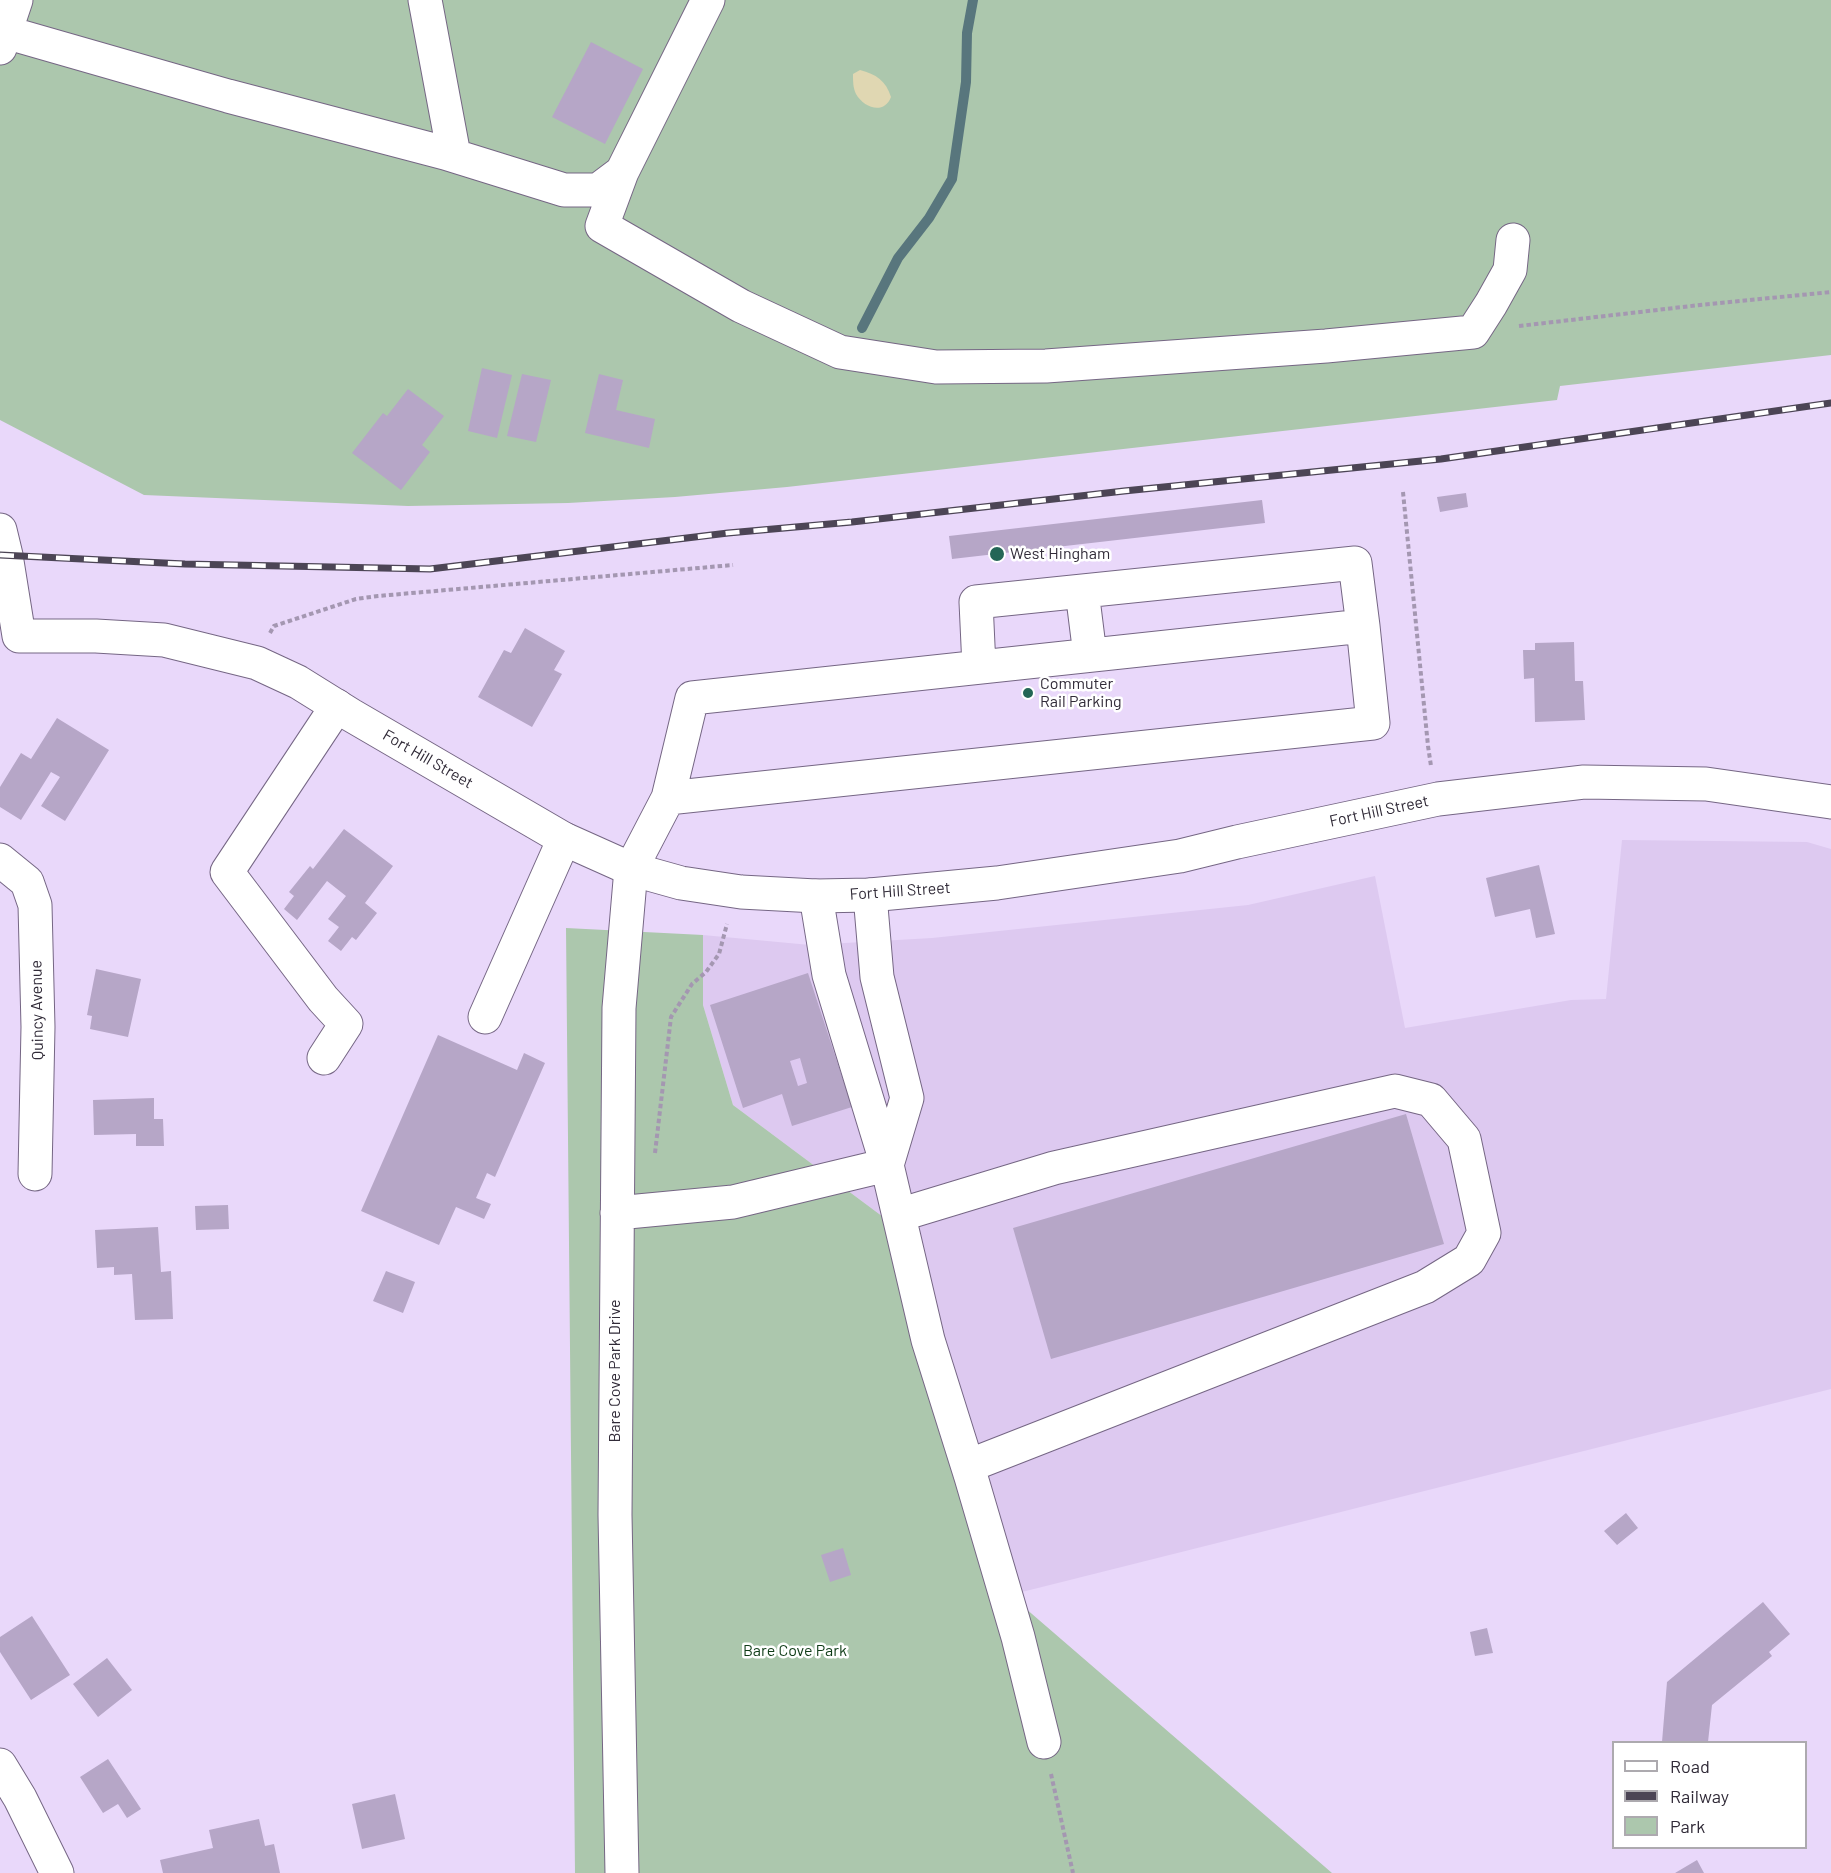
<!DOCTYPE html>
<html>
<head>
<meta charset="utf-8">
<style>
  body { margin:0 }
  #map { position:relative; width:1831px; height:1873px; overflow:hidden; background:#e9d8fa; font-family:Barlow,sans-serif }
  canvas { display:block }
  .legend { position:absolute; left:1612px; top:1741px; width:195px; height:108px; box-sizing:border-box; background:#fff; border:2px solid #adaaaf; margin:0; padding:8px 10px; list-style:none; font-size:18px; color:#312b38 }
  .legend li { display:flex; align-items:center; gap:12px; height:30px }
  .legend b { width:30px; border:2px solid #adaaaf }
</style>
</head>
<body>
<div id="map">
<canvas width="1831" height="1873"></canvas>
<ul class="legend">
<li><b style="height:8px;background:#fff"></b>Road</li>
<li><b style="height:8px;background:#4c4555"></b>Railway</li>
<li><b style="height:16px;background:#acc7ad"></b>Park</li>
</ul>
</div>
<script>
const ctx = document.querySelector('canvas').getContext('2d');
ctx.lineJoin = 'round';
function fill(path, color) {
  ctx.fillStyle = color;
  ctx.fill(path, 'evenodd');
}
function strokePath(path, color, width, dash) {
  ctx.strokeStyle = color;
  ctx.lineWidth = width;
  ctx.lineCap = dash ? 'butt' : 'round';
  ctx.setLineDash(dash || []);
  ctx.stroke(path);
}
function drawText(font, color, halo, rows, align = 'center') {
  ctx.font = font + ' Barlow,sans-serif';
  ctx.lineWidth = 5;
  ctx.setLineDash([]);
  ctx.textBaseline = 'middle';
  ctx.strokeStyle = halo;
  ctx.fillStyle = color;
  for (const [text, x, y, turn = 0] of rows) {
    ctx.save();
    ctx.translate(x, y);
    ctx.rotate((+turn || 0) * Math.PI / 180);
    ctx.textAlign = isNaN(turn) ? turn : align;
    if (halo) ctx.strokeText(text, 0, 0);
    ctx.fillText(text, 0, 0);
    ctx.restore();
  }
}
fill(new Path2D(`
  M1622,840L1807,842L1831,849V1389L1010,1595L922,1246L733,1105L703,1005V935L810,945L932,938L1248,905L1375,876L1405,1028L1571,1000L1606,999Z`), '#ddc9f0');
fill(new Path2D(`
  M0,0H1831V355L1560,386L1557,400L787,487L675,497L568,503L408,506L144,495L0,420Z
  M566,928L703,935V1005L733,1105L922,1246L1010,1595L1332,1873H575Z`), '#acc7ad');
fill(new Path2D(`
  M860,70C876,74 886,81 891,97C884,115 864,108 856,94C853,88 853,81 853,74Z`), '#e0d7b2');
strokePath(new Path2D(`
  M862,328L898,258L929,218L952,179L966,82L967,33L973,0`), '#58767d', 10);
fill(new Path2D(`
  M591,42L643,69L605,144L552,117Z
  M482,368L512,375L497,438L468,431Z
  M522,374L551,380L536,442L507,436Z
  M599,374L623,380L616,410L655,419L649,448L585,433Z
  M408,389L444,416L422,445L430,452L401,490L352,453L383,413L387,416Z
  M1466,493L1468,507L1440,512L1437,497Z
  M1262,500L1265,523L952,559L949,536Z
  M525,628L565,651L554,670L562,674L532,727L478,697L504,650L511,653Z
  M1574,642L1575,681H1583L1585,720L1535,722L1534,678L1524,679L1523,650H1535V643Z
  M57,718L109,750L65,821L41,806L60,777L51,772L21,820L0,807V787L21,753L31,759Z
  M344,829L393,866L365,903L377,913L356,940L352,937L341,951L328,941L339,927L328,919L346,896L327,881L297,920L284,909L294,896L289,892L310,866L313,869Z
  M1539,865L1555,934L1536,938L1530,909L1495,917L1486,878Z
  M96,969L141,979L128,1037L90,1029L92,1016L87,1015Z
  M808,973L852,1107L792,1126L782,1094L743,1108L710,1005ZM800,1058L807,1083L798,1086L790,1061Z
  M438,1035L517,1070L524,1053L545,1063L495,1177L487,1173L476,1198L491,1204L484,1219L456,1207L439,1245L361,1211Z
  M154,1098V1119H163L164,1146H136V1134L94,1135L93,1100Z
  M1406,1114L1444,1244L1051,1359L1013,1228Z
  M228,1205L229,1229L196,1230L195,1206Z
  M158,1227L161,1272L171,1271L173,1319L135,1320L132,1274L114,1275V1267L97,1268L95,1230Z
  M386,1271L415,1282L403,1313L373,1301Z
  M1626,1513L1638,1528L1617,1545L1604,1531Z
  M843,1548L851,1575L830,1582L821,1555Z
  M1763,1602L1790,1634L1769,1652L1772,1656L1712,1705L1708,1742H1662L1667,1682Z
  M32,1616L70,1675L31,1700L0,1652V1637Z
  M1487,1628L1493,1653L1475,1656L1470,1632Z
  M107,1658L132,1690L98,1717L73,1684Z
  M108,1759L141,1809L127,1818L118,1804L103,1813L80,1777Z
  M395,1794L405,1839L362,1849L352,1804Z
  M259,1819L265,1846L274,1844L280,1873H163L160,1860L213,1848L209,1830Z
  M1697,1860L1704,1873H1675Z`), '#b6a6c7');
const minor = new Path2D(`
  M425,0L454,155
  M5,32L228,96L445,153L564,190H598L622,172L708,0
  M0,48L16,0
  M622,172L602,226L741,306L840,352L936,367L1046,366L1326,346L1473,332L1491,304L1510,270L1513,240
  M1082,591L1090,655
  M979,667L976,602L1355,563L1363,626
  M0,860L27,882L35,905L38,1027L35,1174
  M870,895L877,977L907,1098L887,1165
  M816,896L829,975L887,1165L928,1340L971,1477L1018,1637L1044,1742
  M485,1017L564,839
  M324,1058L346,1024L323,999L227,872L337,706
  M617,1213L733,1202L887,1165
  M899,1215L1054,1168L1395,1091L1431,1100L1464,1139L1484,1233L1469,1260L1425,1287L968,1466
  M0,1765L20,1798L57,1873
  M622,1873L615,1515L619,1008L631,869L668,798L692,698L1363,626L1373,723L668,798`);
const major = new Path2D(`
  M0,530L6,555L19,636H96L164,640L257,663L298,682L351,715L564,839L631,869L681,883L741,892L816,896L870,895L997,883L1180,856L1237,842L1438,799L1584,782L1706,784L1831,802`);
strokePath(minor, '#756684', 35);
strokePath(major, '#756684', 35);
strokePath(new Path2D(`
  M1519,326L1700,305L1831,292
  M1403,492L1428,746L1431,766
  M270,633L274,626L356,599L378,596L733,565
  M655,1153L671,1017L692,984L706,972L719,954L727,924
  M1051,1774L1073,1873`), '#a497b1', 4, [4.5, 3]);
strokePath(minor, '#fff', 33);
strokePath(major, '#fff', 33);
const rail = new Path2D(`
  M0,555L185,564L430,569L728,533L852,522L1124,491L1441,459L1831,403`);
strokePath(rail, '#4c4555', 7);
strokePath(rail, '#fff', 4.5, [14]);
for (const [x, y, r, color] of [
  [997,554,8,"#246656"],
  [1028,693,6,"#246656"]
]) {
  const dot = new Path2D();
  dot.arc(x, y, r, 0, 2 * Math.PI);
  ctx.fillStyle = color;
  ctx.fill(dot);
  strokePath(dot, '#fff', 2);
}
drawText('16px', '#312b38', '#fff', [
  ["West Hingham",1010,554],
  ["Commuter",1040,684],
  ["Rail Parking",1040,702]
], 'left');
drawText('16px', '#312b38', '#fff', [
  ["Fort Hill Street",428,759,30],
  ["Fort Hill Street",1379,811,-12],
  ["Fort Hill Street",900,891,-4],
  ["Quincy Avenue",37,1010,-91],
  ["Bare Cove Park Drive",615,1371,-90]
]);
drawText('16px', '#0f3c17', '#fff', [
  ["Bare Cove Park",795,1651]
]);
</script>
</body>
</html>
